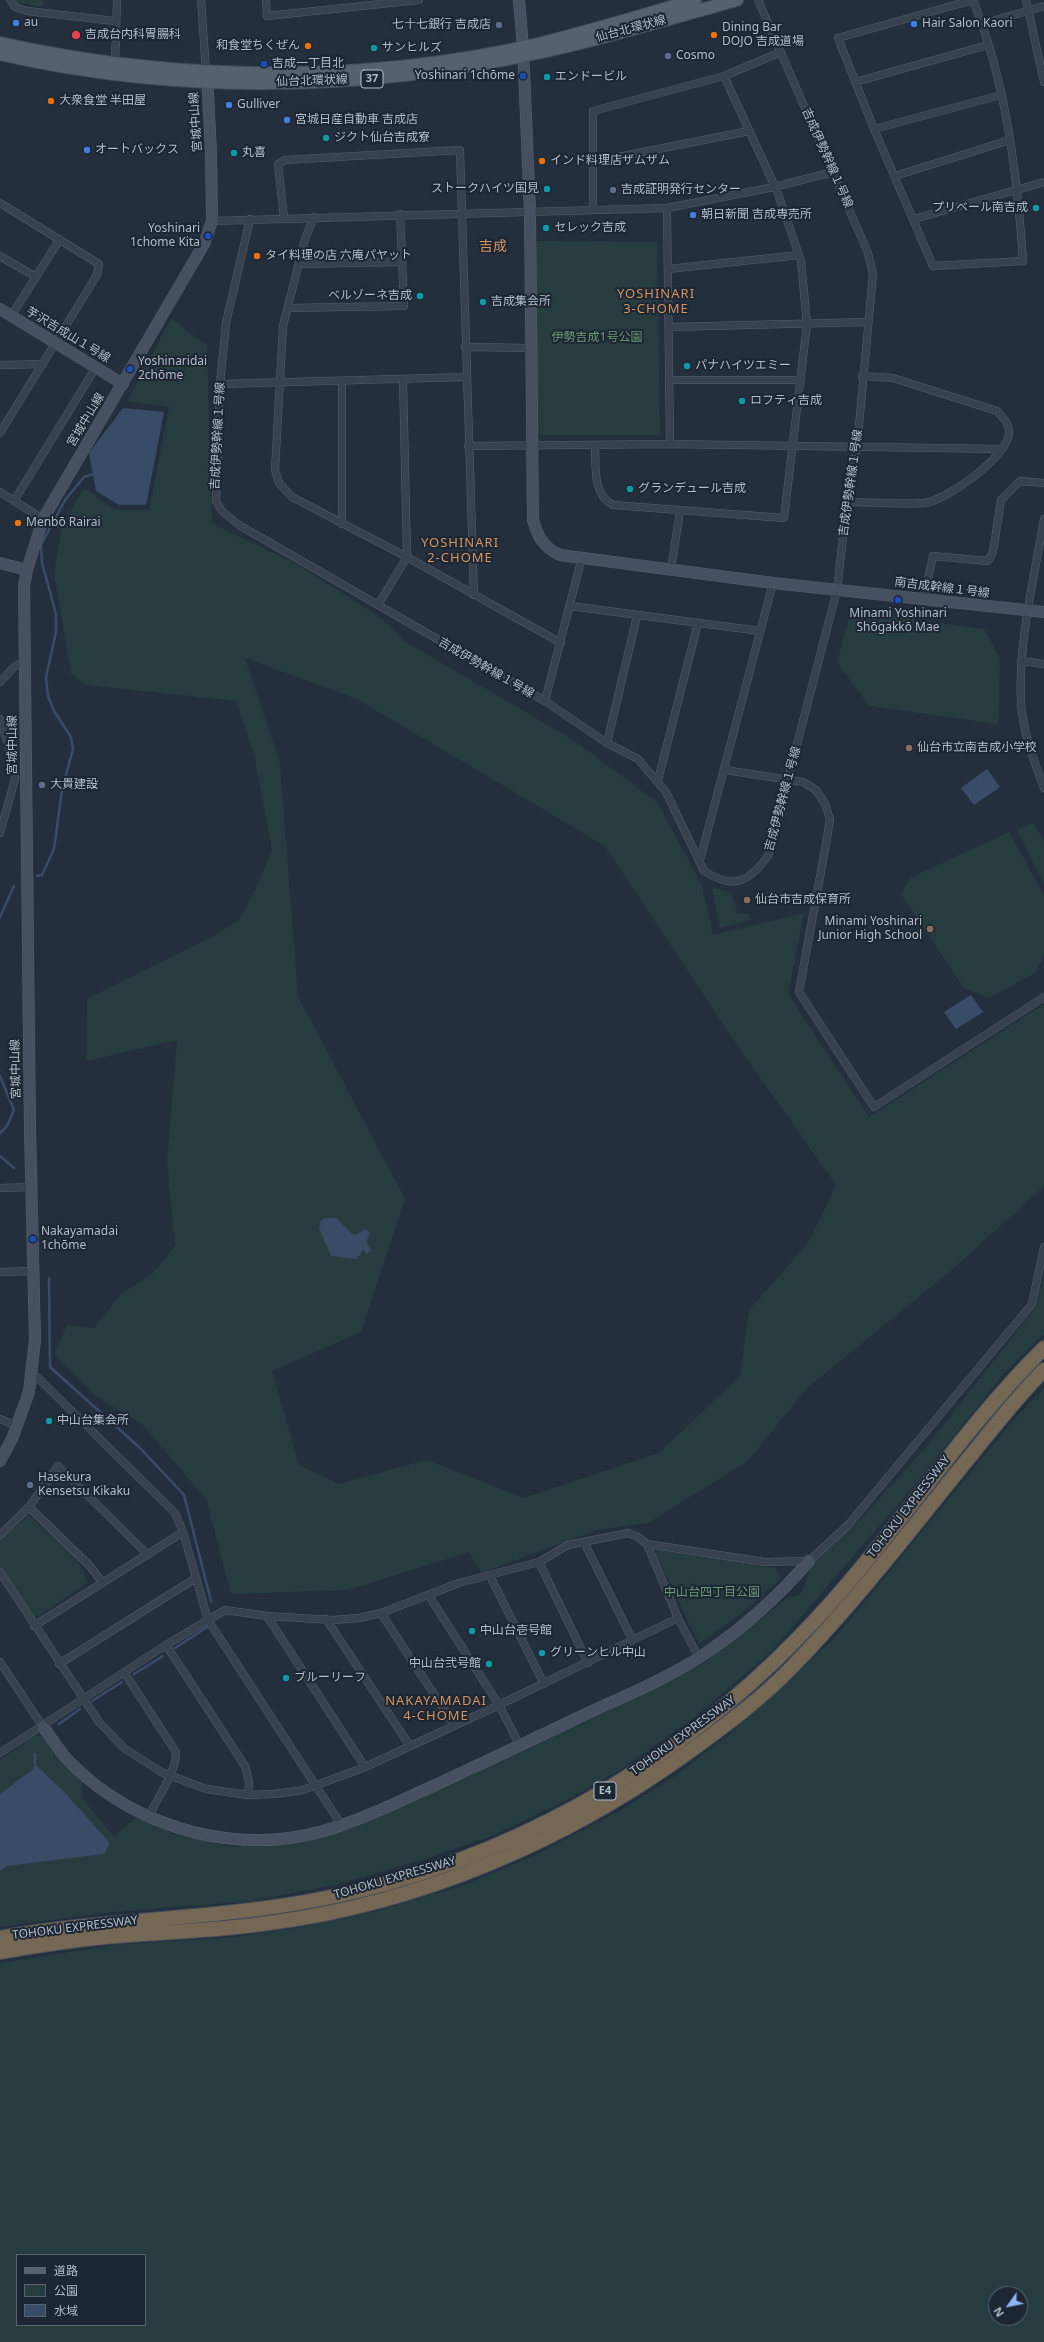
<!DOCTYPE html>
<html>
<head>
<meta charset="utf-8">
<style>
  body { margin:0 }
  #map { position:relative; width:1044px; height:2342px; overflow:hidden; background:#242f3e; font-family:"Noto Sans","Noto Sans JP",sans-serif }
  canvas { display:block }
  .legend { position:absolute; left:16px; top:2254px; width:130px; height:72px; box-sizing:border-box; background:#1d2633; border:1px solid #59626f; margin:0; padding:5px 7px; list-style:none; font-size:12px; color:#b4bcc9 }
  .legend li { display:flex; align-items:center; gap:8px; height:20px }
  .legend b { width:20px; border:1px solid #59626f }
  .north { position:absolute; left:988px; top:2286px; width:40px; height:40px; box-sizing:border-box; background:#1d2633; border:1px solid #59626f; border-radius:50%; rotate:237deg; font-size:11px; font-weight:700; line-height:16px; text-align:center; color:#b4bcc9 }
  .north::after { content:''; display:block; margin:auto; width:14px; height:18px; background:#8ab4f8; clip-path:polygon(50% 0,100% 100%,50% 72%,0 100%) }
</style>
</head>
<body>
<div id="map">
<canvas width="1044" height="2342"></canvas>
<ul class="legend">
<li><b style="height:5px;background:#56606e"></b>道路</li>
<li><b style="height:11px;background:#263c3f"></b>公園</li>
<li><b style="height:11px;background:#394c67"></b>水域</li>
</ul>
<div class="north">N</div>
</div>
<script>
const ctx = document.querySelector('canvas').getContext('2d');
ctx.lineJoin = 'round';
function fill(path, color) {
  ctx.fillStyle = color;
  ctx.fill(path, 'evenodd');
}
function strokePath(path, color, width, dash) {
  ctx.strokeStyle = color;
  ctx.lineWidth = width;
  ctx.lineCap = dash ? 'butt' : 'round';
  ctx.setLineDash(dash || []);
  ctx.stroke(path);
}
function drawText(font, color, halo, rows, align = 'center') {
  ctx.font = font + ' "Noto Sans","Noto Sans JP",sans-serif';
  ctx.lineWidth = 4;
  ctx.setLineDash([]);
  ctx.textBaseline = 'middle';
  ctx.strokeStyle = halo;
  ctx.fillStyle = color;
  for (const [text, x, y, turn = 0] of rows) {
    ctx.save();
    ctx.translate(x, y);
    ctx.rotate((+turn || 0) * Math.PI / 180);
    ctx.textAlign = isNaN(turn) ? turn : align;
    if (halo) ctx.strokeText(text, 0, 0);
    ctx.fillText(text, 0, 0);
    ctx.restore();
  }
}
fill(new Path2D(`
  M15,0H42L44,2L43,7L16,2Z
  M534,241L657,242L660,435H538Z
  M171,318L207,346L212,524L297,564L381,618L406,642L573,740L657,802L702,885L713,935L804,913L788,994L869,1117L1044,1004V1186L953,1269L807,1388L748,1461L648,1523L597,1530L481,1573L469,1552L348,1590L231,1594L206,1499L143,1425L96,1396L54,1355L67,1325L94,1328L120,1295L153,1273L175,1246L167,1162L177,1040L86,1061L87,999L214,936L240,919L258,884L272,849L254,755L236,701L87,685L71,674L54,573L62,526L84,488L115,510H149L169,407L128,401ZM245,658L357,699L605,846L730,1035L836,1185L808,1243L749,1310L740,1376L659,1453L524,1498L427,1460L339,1484L299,1465L272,1371L361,1332L405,1199L298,996L280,763Z
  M851,611L984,629L1000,658L998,724L869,706L837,662Z
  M1033,823L1044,841V885L1017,830Z
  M1009,832L1044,895V955L1035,973L989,998L964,988L901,894L910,878Z
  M712,887L731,893L738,914L749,913L751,920L720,928Z
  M1044,1275V1334L1006,1371L918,1481L771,1652L691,1720L620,1770L563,1802L492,1836L425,1859L340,1884L252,1901L113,1912L0,1927V1871L8,1866L37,1766L0,1794V1760L36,1735L45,1737L82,1781V1798L114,1837L136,1817L172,1833L228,1846H272L345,1831L524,1751L704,1663L786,1599L801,1594L813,1561L858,1522L926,1447L1036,1307Z
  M1044,1388V2342H0V1963L114,1945L235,1937L296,1928L372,1912L467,1884L535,1855L619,1811L674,1777L733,1731L835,1638L1009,1425ZM17,2255H145V2325H17ZM996,2294H1020V2318H996Z
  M28,1516C49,1533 83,1555 87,1583L39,1616H31L0,1567V1540Z
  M659,1550L776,1568L782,1578L738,1616L699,1644L655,1552Z`), '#263c3f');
fill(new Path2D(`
  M123,408L164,412L146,505H119L96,491L89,453Z
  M987,769L1000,787L974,805L961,788Z
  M971,995L983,1012L956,1029L944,1012Z
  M325,1218H336L351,1233L356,1235L365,1229L370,1233L366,1242L371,1250L367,1254L363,1249L360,1255L355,1259L331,1256L319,1228L321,1220Z
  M37,1766L66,1794L110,1843L104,1854L8,1866L0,1871V1794Z`), '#394c67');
strokePath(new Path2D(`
  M37,876L42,875L54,849L62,790L73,749L71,737L54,711L48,696L46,677L56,632V614L42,563L41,545L65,500L84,477L93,474
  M0,917L14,886
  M0,1076L14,1110L7,1126L0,1133
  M0,1156L14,1168
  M49,1278L50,1367L139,1447L184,1495L211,1601
  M175,1648L209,1626
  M134,1674L163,1656
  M92,1701L122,1682
  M59,1724L80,1709
  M35,1754V1770`), '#394c67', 2.5);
const street = new Path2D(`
  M10,0L15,7L27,11L115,21
  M201,0L206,71
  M266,0L267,16L419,0
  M973,0C1006,82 1017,173 1023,261L933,266L874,129L838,38Z
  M1026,0L1044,82
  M982,24L1044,6
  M115,63L117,0
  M855,82L988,45
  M874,129L1001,95
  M593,162L749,131
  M895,176L1010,140
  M0,203L99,264L97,275L0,433
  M667,208L670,444
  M593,210V111L724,76L781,52
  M314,217L305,239L283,326L275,470L279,483L292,497L407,557L561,643
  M284,218L278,164L285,160L460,150L474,595
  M250,219L226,323L220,384L216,501L222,511L239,525L545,701L607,743L638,759L666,792L704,871C733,890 749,882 768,856L837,590L847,502L857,447L873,274L868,253L758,0
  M914,219L1044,182
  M212,221L667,208L774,187L833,172
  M0,256L36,277
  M299,264L402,262
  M668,269L799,255
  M288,308L404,306L400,214
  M11,316L60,239
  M669,327L867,322
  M465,347L530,348
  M0,365L43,364
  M670,380H801
  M342,381V524
  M220,384L466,377
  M595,445C596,466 592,494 613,505L784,518L807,324L801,261L777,191L724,76
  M468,446L670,444L1002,449
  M0,492L43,519
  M14,501L96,367
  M847,502C872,502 899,505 924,503C946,501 1007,457 1009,434C1010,424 1003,418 997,411L893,378L862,376
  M1044,519C1034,580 1018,641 1021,703C1023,732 1034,761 1044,788
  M671,569L680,511
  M924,598L933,556L988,561L993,552L1001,500L1020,481L1044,483
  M378,605L407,557L403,379
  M570,606L760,631
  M1021,661L1044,664
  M0,682L14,667L25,660
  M545,701L582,557
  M0,719L12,757L15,779L0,833
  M607,743L637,616
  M725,770L803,782L816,790L825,804L830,819L826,844L799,992L874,1107L1044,997
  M658,780L698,623
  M700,860L773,583
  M0,1188L31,1187
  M0,1272L34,1271
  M32,1372L175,1513L183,1532L208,1620L342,1826
  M0,1419L17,1426
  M29,1507L90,1566L102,1582
  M0,1535L29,1507L58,1466L147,1554
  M584,1542L632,1639
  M647,1544L678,1618L699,1658
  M539,1562L588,1663
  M0,1572L99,1722L124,1748L161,1772L206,1789L248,1795L274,1794L303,1790L363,1768L499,1705L678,1618
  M490,1576L544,1684
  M429,1596L499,1705L520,1746
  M381,1613L454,1725
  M267,1616L365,1767
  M326,1619L410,1746
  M34,1626L183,1532
  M166,1645L245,1766L249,1782L248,1795
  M0,1662L43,1727
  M59,1664L196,1578
  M124,1672L176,1752C177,1770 157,1799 149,1816
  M0,1753L166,1645L225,1610L267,1616L333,1620L359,1618L381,1613L459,1583L539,1562L568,1545L628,1533L638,1537L647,1544L765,1562L809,1561L849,1524L1032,1304L1044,1247`);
const secondary = new Path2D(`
  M519,0L523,47L530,211L533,520C538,537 543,547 560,555L773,583L1044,612
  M0,309L123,384
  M0,563L27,570
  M0,1461L12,1439L29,1392L35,1340L30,1130L24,586L27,570L43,519L204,244L212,221L211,153L207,73
  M43,1727C51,1737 58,1749 67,1759C116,1811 189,1841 261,1840C323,1840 378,1811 433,1786C478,1765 524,1744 569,1722C612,1701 659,1683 700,1657C741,1630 777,1598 809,1561`);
const primary = new Path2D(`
  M0,43C175,82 364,84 538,44C591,31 643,15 695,0
  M0,54C176,94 361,92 537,53C604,39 671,18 737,0`);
const highway = new Path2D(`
  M0,1938C108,1918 218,1920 326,1898C506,1862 672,1768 799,1637C888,1547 954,1437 1044,1348
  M0,1952C35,1946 70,1940 106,1937C160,1932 215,1931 269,1923C421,1903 566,1841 690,1751C726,1725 761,1699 792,1667C852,1605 905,1537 959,1470C987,1436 1013,1401 1044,1370`);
strokePath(street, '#565f6c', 8);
strokePath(secondary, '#565f6c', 12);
strokePath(primary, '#414a57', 14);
strokePath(highway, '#434c59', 16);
strokePath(street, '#38414e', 7);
strokePath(secondary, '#465061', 11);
strokePath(primary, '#56606e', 12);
strokePath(highway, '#746855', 14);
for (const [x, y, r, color] of [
  [16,23,4,"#3f7fe0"],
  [914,24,4,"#3f7fe0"],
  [499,25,4,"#5c6f8a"],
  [76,35,5,"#e0444e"],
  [714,35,4,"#e8710a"],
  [308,46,4,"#e8710a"],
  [374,48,4,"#0f9aa8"],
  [668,56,4,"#5c6f8a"],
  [264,64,4,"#1a4fb4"],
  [523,76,4,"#1a4fb4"],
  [547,77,4,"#0f9aa8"],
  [51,101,4,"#e8710a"],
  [229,105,4,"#3f7fe0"],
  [287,120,4,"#3f7fe0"],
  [326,138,4,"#0f9aa8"],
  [87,150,4,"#3f7fe0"],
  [234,153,4,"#0f9aa8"],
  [542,161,4,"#e8710a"],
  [547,189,4,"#0f9aa8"],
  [613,190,4,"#5c6f8a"],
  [1036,208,4,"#0f9aa8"],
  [693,215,4,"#3f7fe0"],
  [546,228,4,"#0f9aa8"],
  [208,236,4,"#1a4fb4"],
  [257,256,4,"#e8710a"],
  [420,296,4,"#0f9aa8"],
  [483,302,4,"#0f9aa8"],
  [687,366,4,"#0f9aa8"],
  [130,369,4,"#1a4fb4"],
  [742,401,4,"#0f9aa8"],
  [630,489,4,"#0f9aa8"],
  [18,523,4,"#e8710a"],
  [898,600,4,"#1a4fb4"],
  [909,748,4,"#8d6e63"],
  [42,785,4,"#5c6f8a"],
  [747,900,4,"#8d6e63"],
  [930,929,4,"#8d6e63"],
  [33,1239,4,"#1a4fb4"],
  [49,1421,4,"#0f9aa8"],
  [30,1485,4,"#5c6f8a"],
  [472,1631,4,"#0f9aa8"],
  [542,1653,4,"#0f9aa8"],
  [489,1664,4,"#0f9aa8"],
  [286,1678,4,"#0f9aa8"]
]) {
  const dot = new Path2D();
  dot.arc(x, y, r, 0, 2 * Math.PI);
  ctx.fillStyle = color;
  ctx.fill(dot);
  strokePath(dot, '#1d2633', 1.5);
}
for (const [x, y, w] of [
  [372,79,22],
  [605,1791,22]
]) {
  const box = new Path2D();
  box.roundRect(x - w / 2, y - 9, w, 18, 3);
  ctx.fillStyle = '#1d2633';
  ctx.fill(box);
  strokePath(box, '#b4bcc9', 1);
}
drawText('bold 11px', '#b4bcc9', null, [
  ["37",372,79],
  ["E4",605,1791]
]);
drawText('12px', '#b4bcc9', '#1d2633', [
  ["au",24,23],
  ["Hair Salon Kaori",922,24],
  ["七十七銀行 吉成店",491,25,"right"],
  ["Dining Bar",722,28],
  ["DOJO 吉成道場",722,42],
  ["吉成台内科胃腸科",85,35],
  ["和食堂ちくぜん",300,46,"right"],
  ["サンヒルズ",382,48],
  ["Cosmo",676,56],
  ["吉成一丁目北",272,64],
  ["Yoshinari 1chōme",515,76,"right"],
  ["エンドービル",555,77],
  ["大衆食堂 半田屋",59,101],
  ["Gulliver",237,105],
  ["宮城日産自動車 吉成店",295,120],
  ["ジクト仙台吉成寮",334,138],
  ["オートバックス",95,150],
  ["丸喜",242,153],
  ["インド料理店ザムザム",550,161],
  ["ストークハイツ国見",539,189,"right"],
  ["吉成証明発行センター",621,190],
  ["プリベール南吉成",1028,208,"right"],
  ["朝日新聞 吉成専売所",701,215],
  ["セレック吉成",554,228],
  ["Yoshinari",200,229,"right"],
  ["1chome Kita",200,243,"right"],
  ["タイ料理の店 六庵パヤット",265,256],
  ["ベルゾーネ吉成",412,296,"right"],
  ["吉成集会所",491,302],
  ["Yoshinaridai",138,362],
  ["2chōme",138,376],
  ["パナハイツエミー",695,366],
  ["ロフティ吉成",750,401],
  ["グランデュール吉成",638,489],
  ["Menbō Rairai",26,523],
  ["Minami Yoshinari",898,614,"center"],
  ["Shōgakkō Mae",898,628,"center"],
  ["仙台市立南吉成小学校",917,748],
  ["大貴建設",50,785],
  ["仙台市吉成保育所",755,900],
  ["Minami Yoshinari",922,922,"right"],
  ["Junior High School",922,936,"right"],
  ["Nakayamadai",41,1232],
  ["1chōme",41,1246],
  ["中山台集会所",57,1421],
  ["Hasekura",38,1478],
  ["Kensetsu Kikaku",38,1492],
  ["中山台壱号館",480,1631],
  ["グリーンヒル中山",550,1653],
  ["中山台弐号館",481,1664,"right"],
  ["ブルーリーフ",294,1678]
], 'left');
drawText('12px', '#b4bcc9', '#1d2633', [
  ["仙台北環状線",631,29,-15],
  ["仙台北環状線",312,81,-2],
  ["宮城中山線",196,122,-94],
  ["吉成伊勢幹線１号線",827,158,66],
  ["芋沢吉成山１号線",68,335,31],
  ["宮城中山線",86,420,-59],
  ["吉成伊勢幹線１号線",218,436,-87],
  ["吉成伊勢幹線１号線",851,483,-82],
  ["南吉成幹線１号線",942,588,7],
  ["吉成伊勢幹線１号線",486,668,30],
  ["宮城中山線",13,745,-90],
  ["吉成伊勢幹線１号線",783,799,-75],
  ["宮城中山線",16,1069,-91],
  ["TOHOKU EXPRESSWAY",909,1507,-52],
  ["TOHOKU EXPRESSWAY",683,1736,-36],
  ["TOHOKU EXPRESSWAY",395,1878,-16],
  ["TOHOKU EXPRESSWAY",75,1928,-7]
]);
drawText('12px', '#6b9a76', '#1d2633', [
  ["伊勢吉成1号公園",597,338],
  ["中山台四丁目公園",712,1593]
]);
ctx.letterSpacing = '1px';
drawText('13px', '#d59563', '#1d2633', [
  ["YOSHINARI",656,294],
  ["3-CHOME",656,309],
  ["YOSHINARI",460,543],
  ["2-CHOME",460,558],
  ["NAKAYAMADAI",436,1701],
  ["4-CHOME",436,1716]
]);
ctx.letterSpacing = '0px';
drawText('14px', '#d59563', '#1d2633', [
  ["吉成",493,247]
]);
</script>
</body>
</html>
